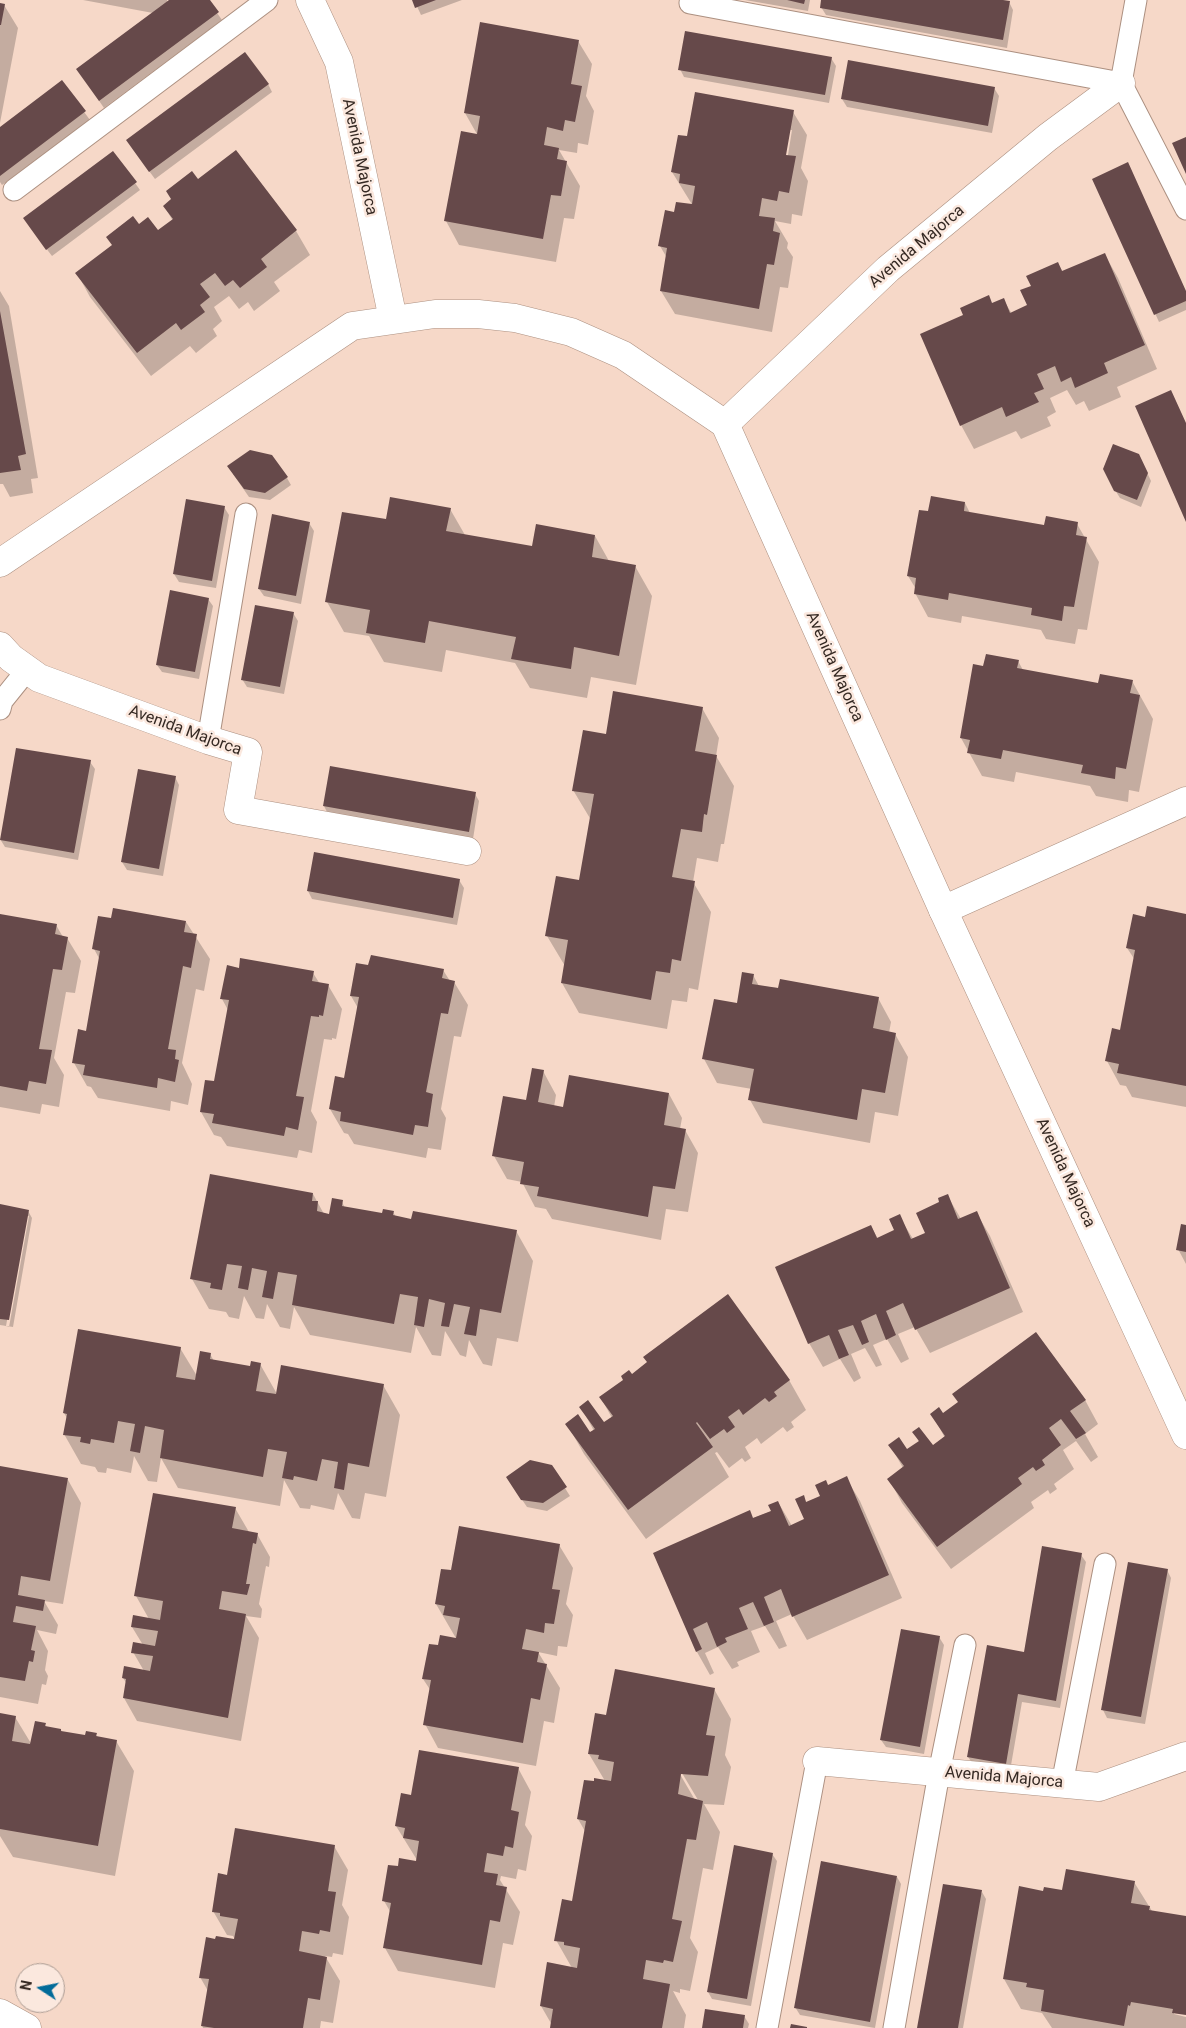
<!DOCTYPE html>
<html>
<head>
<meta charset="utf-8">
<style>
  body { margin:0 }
  #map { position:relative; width:1186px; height:2028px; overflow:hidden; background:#f6d8c8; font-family:Roboto,sans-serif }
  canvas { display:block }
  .north { position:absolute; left:15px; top:1963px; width:50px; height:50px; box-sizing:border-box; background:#fbe8de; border:1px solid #ac9c93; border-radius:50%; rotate:281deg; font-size:14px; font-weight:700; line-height:20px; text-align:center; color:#352923 }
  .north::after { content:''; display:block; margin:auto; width:18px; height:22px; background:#026b99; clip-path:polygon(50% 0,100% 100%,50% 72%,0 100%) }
</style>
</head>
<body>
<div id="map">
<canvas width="1186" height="2028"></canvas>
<div class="north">N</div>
</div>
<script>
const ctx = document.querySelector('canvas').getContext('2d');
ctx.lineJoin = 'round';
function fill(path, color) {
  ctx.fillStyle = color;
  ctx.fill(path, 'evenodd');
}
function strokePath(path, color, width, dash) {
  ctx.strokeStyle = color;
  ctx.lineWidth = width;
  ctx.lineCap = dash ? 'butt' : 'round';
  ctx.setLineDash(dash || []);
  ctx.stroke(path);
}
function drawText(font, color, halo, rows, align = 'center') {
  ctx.font = font + ' Roboto,sans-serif';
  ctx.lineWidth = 5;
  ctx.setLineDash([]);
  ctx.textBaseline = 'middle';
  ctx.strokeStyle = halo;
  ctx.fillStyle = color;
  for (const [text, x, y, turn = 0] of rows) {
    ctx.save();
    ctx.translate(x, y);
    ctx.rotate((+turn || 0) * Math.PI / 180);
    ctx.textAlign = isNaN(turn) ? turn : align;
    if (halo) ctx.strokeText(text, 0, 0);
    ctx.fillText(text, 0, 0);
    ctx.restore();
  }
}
fill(new Path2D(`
  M83,0H167V3L171,0H208L222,20L104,108L78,70L153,13Z
  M414,0H462L421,15Z
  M745,0H810L808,11Z
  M822,0H996L1009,2L1013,10L1007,48L826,15L821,7Z
  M0,4L4,5L18,28L0,123Z
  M481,23L578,41L592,64L586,96L594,111L588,145L578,143L577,153L559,150L580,186L574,219L564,218L556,262L459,245L446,221L478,136L465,113Z
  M831,58L836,66L829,103L684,77L680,69Z
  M62,82L90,120L2,185L0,182V128Z
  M268,84L272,92L155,179L132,148Z
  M994,88L999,96L992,133L847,107L842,99Z
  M793,112L807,135L801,168L808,181L802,216L792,214L791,224L775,221L788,243L787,248L793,257L788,288L780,287L772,332L675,314L661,291L667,258L660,246L675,213L693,206L672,172L688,138ZM789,130H792L787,161L784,160Z
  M236,152L296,231L310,255L274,282L280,291L254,311L248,302L239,309L229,296L214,307L222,321L213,329L217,336L196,353L190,346L151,376L90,297L77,273L138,226L158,232L173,221L164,206Z
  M1094,179L1186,292V310L1159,322Z
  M135,183L140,190L52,256L29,226Z
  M1105,255L1118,278L1157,369L1117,387L1121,397L1089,411L1084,401L1076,405L1067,390L1050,398L1056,412L1047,417L1051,426L1021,439L1016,431L974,449L961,425L992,304L1003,299L1012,314L1029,306L1032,286L1058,264L1063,272Z
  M0,291L9,306L38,478L31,479L33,493L10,497L3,484H0Z
  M1143,464L1151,481L1141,507L1120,498L1115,490Z
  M233,474L287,478L291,485L270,500L249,497Z
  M965,503L970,513L1045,526L1077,524L1099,562L1087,630L1078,629L1075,644L1046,639L1041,630L962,616L961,623L928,617L915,593L916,589L908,576L929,512Z
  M224,507L229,515L216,588L179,582L174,574Z
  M450,509L465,535L533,548L595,536L609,561L635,566L652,596L636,685L591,677L587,698L530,688L515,663L446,650L442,672L384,662L369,636L344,632L327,602L387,521Z
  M309,523L314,531L301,604L264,596L259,589Z
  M208,599L213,606L199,679L162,672L157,665Z
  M293,613L298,621L284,694L247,687L242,679Z
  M1018,661L1023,670L1099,685L1132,681L1153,719L1139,792L1129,790L1128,802L1096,796L1090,786L1016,772L1014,782L982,776L961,738L984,667Z
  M702,708L719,738L716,756L734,786L724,844H721L718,862L697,858L693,882L711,912L698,990L689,988L687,1002L672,1000L667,1029L579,1013L562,983L565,966L547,936L580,881L591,820L573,790L607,735Z
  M90,762L95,769L78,860L5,847L0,839Z
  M175,777L179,785L163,876L127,870L122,862Z
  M475,794L479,801L473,839L328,814L324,806Z
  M459,880L464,888L457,925L312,899L308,891Z
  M0,915L56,925L63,937L67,938L81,961L75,993L66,992L54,1058L64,1075L59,1107L42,1104L40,1114L0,1107Z
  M1186,915V1107L1132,1097L1126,1086L1120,1085L1107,1061L1121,1032L1135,960L1127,948L1146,918Z
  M186,922L210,959L204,991L196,989L182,1063L192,1084L188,1105L171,1101L170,1111L98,1098L91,1087L87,1086L74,1063L87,1032L100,960L94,949Z
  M240,969L313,973L320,984L328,985L342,1009L336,1039L332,1038V1040L324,1039L311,1111L317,1122L312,1153L299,1150L297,1158L227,1146L221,1137L214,1135L201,1112L215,1082L228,1010L222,999Z
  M443,970L450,981L454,982L468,1005L461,1037L454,1036L441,1109L446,1118L441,1150L428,1148L426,1158L354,1144L348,1134L344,1133L330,1109L345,1079L358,1008L351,996Z
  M753,975L759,986L878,998L891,1022L889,1033L895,1034L908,1057L898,1116L875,1112L870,1143L763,1123L750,1100L752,1089L717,1083L704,1059L738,1005Z
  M543,1071L556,1095L554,1107L564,1109L669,1094L682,1118L680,1129L685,1130L698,1153L688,1212L666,1209L661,1240L552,1219L546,1209L535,1207L522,1182L507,1179L494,1156Z
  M313,1194L324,1214L330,1215L342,1202L345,1208L383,1215L393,1212L396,1217L412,1220L516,1231L533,1261L518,1342L497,1338L492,1366L483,1364L469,1340L466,1357L460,1355L445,1331L441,1356L432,1355L416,1327L411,1353L310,1335L294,1307L290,1329L280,1327L267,1304L264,1319L256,1318L244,1296L239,1319L229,1317L226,1312L209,1309L192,1279Z
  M947,1195L961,1219L976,1212L990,1236L1023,1312L930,1353L915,1327L898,1334L909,1359L901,1363L887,1339L873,1345L882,1365L876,1367L865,1348L851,1354L861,1378L854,1382L840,1359L823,1367L809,1343L871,1226L878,1239L896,1231L899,1216L913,1239L926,1234L941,1203Z
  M0,1205L28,1211L32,1218L13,1327L0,1325ZM26,1216H29L9,1327L6,1326Z
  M1186,1227V1264L1178,1249Z
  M180,1348L197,1376L210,1354L214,1361L251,1367L260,1364L277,1394L383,1385L400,1415L386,1497L365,1493L360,1519L352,1518L338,1493L334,1510L311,1505L310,1509L300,1508L284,1480L280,1506L178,1488L161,1458L157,1482L148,1481L134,1456L131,1473L107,1468L106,1473L98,1472L95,1467L81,1464L64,1434L67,1418L64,1413Z
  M632,1375L789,1380L806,1410L791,1422L794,1427L787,1432L783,1427L761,1444L757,1438L745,1447L751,1458L745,1462L742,1458L729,1468L717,1452L715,1453L729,1477L646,1539L584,1454L567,1424L590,1434L594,1431L581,1407L604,1424L612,1418L601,1398Z
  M1085,1400L1098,1424L1085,1434L1098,1457L1091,1462L1076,1441L1063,1450L1074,1469L1054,1484L1057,1489L1050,1494L1048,1490L1031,1502L1034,1508L951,1569L902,1503L889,1479L903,1468L890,1445L907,1451L919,1442L914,1432L932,1447L945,1438L932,1414L943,1415Z
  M551,1466L570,1496L547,1511L527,1507L512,1485Z
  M0,1467L68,1480L81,1503L63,1604L44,1601L58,1625L56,1634L37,1630L48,1651L45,1670L48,1676L46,1685L42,1684L38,1704L0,1697Z
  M846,1478L860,1501L902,1598L807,1640L792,1614L776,1621L787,1646L779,1649L765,1626L751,1631L760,1652L737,1662L739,1666L732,1669L718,1647L705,1653L714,1673L710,1675L697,1652L654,1554L772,1511L778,1502L792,1526L805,1520L803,1497L807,1503L822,1497Z
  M235,1508L249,1532L257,1534L270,1557L269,1567L266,1566L259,1604L262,1609L261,1618L246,1616L259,1638L241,1741L137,1721L124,1698L127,1684L123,1678L144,1671L133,1652L143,1645L132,1627L149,1619L136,1596Z
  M559,1545L573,1568L566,1604L573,1615L567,1647L558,1646L557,1656L538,1652L560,1688L554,1723L544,1721L536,1766L438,1748L425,1724L431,1691L423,1679L439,1647L457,1640L436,1604L452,1571Z
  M1081,1555L1086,1562L1060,1708L1022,1702L1010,1771L973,1764L968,1757Z
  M1167,1570L1171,1578L1145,1724L1107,1718L1103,1710Z
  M939,1637L944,1645L924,1754L886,1747L881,1740Z
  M714,1689L731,1719L725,1755L731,1767L724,1805L704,1804L720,1832L713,1870L703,1868L690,1938L698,1952L690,1991L680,1989V1993L673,1991L686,2015L684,2028H551L552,2025L541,2006L572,1968L556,1940L573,1902L586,1833L578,1819L585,1781H605L589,1754L607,1717ZM679,1768L698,1800H695L677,1769Z
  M0,1714L15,1717L32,1745L45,1724L47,1728L61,1730L62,1732L86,1736L96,1734L98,1738L116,1741L134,1771L115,1876L13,1857L0,1836Z
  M518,1768L531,1792L525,1825L532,1836L526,1871L518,1869L516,1879L501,1876L500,1880L520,1912L513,1945L503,1943L495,1988L398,1971L385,1948L391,1913L384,1901L399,1868L417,1863V1860L396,1826L412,1796Z
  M334,1846L348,1870L342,1905L349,1917L343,1955L333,1953L332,1957L325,1956L340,1981L333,2023L321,2021L320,2028H203L202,2025L208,1991L200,1977L216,1940L236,1941L233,1936L227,1935L213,1911L228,1876Z
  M772,1854L777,1861L751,2006L712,1999L708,1992Z
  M897,1877L901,1884L875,2028L800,2015L795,2007Z
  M1134,1882L1152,1911L1186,1918V2014L1174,2012V2014L1186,2017V2028H1052L1042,2013L1021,2009L1004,1979L1044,1892H1063Z
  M982,1892L986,1899L963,2028H919Z
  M744,2016L749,2024L748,2028H703Z`), '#0003');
fill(new Path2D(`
  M169,0H210L219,12L99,101L76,69Z
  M412,0H436L415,8Z
  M787,0H805L804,4Z
  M821,0H1003L1010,1L1003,40L820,8Z
  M0,3L5,4L1,25H0Z
  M480,22L579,40L571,84L582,86L575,122L565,120L563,131L547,127L544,145L559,148L557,159L567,161L561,196L551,195L543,239L444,221L461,131L477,134L480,116L464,113Z
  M685,31L832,57L825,95L678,70Z
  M245,52L269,84L149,172L126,140Z
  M848,60L995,87L988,126L841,99Z
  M62,80L86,111L0,176V127Z
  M695,92L794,110L786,155L796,156L789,193L779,191L777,201L762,198L759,216L775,218L773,231L780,233L774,265L767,264L759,309L660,291L667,248L658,246L665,210L674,212L676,202L692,204L695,186L679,183L680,174L671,172L678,135L687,136Z
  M1186,137V174L1172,143Z
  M236,150L297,230L261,259L267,267L240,288L233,280L225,286L215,273L200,284L210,297L200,305L205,312L181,330L176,323L137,353L75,273L112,245L106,237L133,216L139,224L148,217L158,230L173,219L163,206L171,199L166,191L192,171L198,179Z
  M113,151L137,182L46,250L23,218Z
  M1128,162L1186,291V301L1154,315L1092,179Z
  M1105,253L1145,345L1104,363L1108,373L1075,388L1071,377L1061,382L1055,366L1037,374L1044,389L1034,393L1039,402L1006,417L1002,407L960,426L920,334L963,315L960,308L989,295L992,303L1004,298L1010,313L1027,305L1020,290L1031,286L1026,276L1058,262L1062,271Z
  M0,311L26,454L18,456L21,470L0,473Z
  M1171,390L1186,423V522L1135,406Z
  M1113,444L1139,454L1148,473L1137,500L1114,491L1103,469Z
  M250,450L272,455L288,477L265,493L244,489L227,466Z
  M931,496L965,502L964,511L1044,525L1046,516L1078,522L1076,535L1087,537L1074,607L1064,606L1062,621L1031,615L1032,608L949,593L948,600L914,594L916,578L907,576L919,510L928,511Z
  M390,497L451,508L446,531L532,546L536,524L595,535L592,557L636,565L619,656L574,647L571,669L511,659L516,637L429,621L425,643L366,633L370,610L325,602L342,512L386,519Z
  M186,499L225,506L212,581L173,574Z
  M272,514L310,522L296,596L258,589Z
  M170,590L209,598L195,672L156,665Z
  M255,605L294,612L280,687L241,680Z
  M986,654L1019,660L1017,668L1098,683L1100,674L1133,680L1130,693L1140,695L1126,769L1116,767L1115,779L1081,773L1083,765L1003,750L1001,759L967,753L970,740L960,738L973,664L983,666Z
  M613,691L703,707L695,751L717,755L707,815L704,814L702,832L681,829L672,877L695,881L681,961L672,959L670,973L656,971L651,1000L561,983L568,940L545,936L556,876L579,880L594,794L572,791L583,730L606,734Z
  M16,748L91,760L74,853L0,840Z
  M330,766L476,792L469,832L323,806Z
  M138,769L176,776L159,869L121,862Z
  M314,852L460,879L453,918L307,891Z
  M1147,906L1186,914V1086L1117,1073L1119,1064L1105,1061L1112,1028L1120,1030L1135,950L1126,948L1133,914L1145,917Z
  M113,908L186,921L184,932L197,934L191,968L183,966L168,1049L176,1050L175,1059L179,1060L175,1082L158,1078L157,1088L83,1075L85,1065L72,1063L78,1029L86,1031L100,951L92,949L98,916L111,918Z
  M0,914L57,924L55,934L68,937L62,970L53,969L39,1049L52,1050L46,1084L29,1081L27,1091L0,1086Z
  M371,955L444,969L442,978L455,981L448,1014L441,1013L426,1092L433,1094L428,1127L415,1125L413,1135L340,1121L341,1112L329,1109L335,1076L344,1078L359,997L350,996L356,963L368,965Z
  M240,958L314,971L312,981L329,984L323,1016L319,1015V1017L311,1016L296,1096L304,1097L298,1130L286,1127L284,1136L212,1123L214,1114L200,1112L205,1080L214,1081L229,1000L220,999L227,965L239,968Z
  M742,972L754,974L752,984L778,988L780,979L879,997L873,1028L896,1033L885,1093L862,1089L857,1120L748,1100L754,1069L702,1059L714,999L737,1003Z
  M532,1068L544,1070L538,1102L563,1107L569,1075L669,1093L664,1125L686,1129L675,1189L653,1186L648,1217L537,1196L539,1187L520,1184L524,1162L492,1156L503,1096L526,1100Z
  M210,1174L313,1193L312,1201H318L317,1211L329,1214L332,1198L343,1200L342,1206L382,1213L383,1209L394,1211L393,1215L411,1219L413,1211L517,1230L501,1313L480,1309L476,1336L464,1334L470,1307L454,1304L449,1327L441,1326L445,1303L429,1299L424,1327L414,1325L418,1297L400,1294L394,1324L292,1305L297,1275L278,1272L273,1299L262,1297L267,1271L252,1268L248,1290L238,1288L242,1266L227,1264L222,1290L210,1288L211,1283L190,1279Z
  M948,1194L958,1219L977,1211L1010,1288L915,1330L903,1303L886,1311L896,1335L886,1340L876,1314L861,1321L869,1342L862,1345L853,1325L838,1330L849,1355L839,1359L829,1335L808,1344L775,1267L871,1225L877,1238L894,1230L889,1219L900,1214L911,1239L925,1233L916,1213L939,1202L938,1198Z
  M0,1204L29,1210L9,1320L0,1319Z
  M1181,1224L1186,1225V1252L1176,1250Z
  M728,1294L790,1380L774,1392L777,1396L769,1402L765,1398L743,1415L739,1409L728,1417L735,1427L727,1433L724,1429L710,1439L697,1422L696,1423L713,1447L628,1510L565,1424L578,1414L590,1432L595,1429L579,1407L588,1400L604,1422L613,1416L599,1397L623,1380L621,1376L629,1370L632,1374L647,1362L643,1357Z
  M78,1329L181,1347L176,1377L195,1380L200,1351L211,1353L210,1359L250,1366L251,1361L261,1363L256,1391L276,1394L281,1365L384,1384L369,1467L348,1463L344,1490L334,1488L338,1462L322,1459L317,1481L294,1476L293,1480L282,1478L287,1452L268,1449L263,1477L160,1458L164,1430L145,1426L140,1453L130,1451L135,1424L118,1421L114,1443L91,1439L90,1444L80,1442L81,1437L63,1435L67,1414L63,1413Z
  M1036,1332L1086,1400L1070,1411L1086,1433L1076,1439L1061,1419L1049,1428L1061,1445L1042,1460L1045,1465L1036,1471L1033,1467L1018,1478L1022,1484L937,1547L887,1479L904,1466L888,1445L899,1437L907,1449L919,1441L912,1432L919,1427L933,1445L945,1436L930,1414L939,1407L943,1413L958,1402L952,1394Z
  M530,1460L552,1465L567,1487L543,1503L521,1500L506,1477Z
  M0,1466L68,1478L50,1581L21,1576L18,1595L45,1600L43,1611L16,1606L13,1622L36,1626L31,1650L35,1651L33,1662L29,1661L25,1681L0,1677Z
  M847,1476L889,1575L792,1617L781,1589L764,1597L774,1622L764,1626L753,1602L739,1608L748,1629L725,1638L727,1642L717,1647L707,1622L693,1629L702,1649L696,1652L653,1553L750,1510L753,1518L771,1511L768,1505L778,1501L789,1526L804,1519L795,1499L804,1495L806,1502L820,1496L815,1485L826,1480L828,1485Z
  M153,1493L236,1507L232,1528L258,1533L256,1544L253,1543L246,1584H250L247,1595L222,1591L219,1609L246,1614L228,1718L123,1698L126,1679L122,1678L124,1666L150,1671L153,1656L131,1653L133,1642L155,1646L158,1631L131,1627L133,1615L160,1620L163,1601L134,1596Z
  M459,1526L560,1544L552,1589L560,1590L554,1624L545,1623L544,1633L526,1629L522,1649L539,1652L537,1662L547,1664L540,1700L531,1698L523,1743L423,1725L431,1680L422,1679L429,1644L438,1645L440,1635L456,1638L460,1618L443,1615L445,1606L435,1604L441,1569L451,1570Z
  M1042,1546L1082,1553L1056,1701L1018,1694L1006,1764L967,1757L987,1645L1024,1652Z
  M1128,1562L1168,1569L1141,1717L1101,1710Z
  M901,1629L940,1636L920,1747L880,1740Z
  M615,1669L715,1688L706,1735L715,1736L708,1776L681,1774L678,1794L703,1801L696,1840L687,1839L672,1919L682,1921L673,1962L664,1960L663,1963L646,1960L643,1979L670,1984L662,2028H550L553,2009L540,2006L547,1962L577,1968L580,1948L564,1945V1942L554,1941L562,1899L572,1901L586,1821L577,1819L584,1780L594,1781V1778L611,1781L614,1762L598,1759L599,1755L588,1754L595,1713L606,1715Z
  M0,1713L16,1716L12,1741L30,1744L35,1721L46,1723L45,1726L61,1729V1731L85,1735L86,1731L97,1733L96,1736L117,1740L98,1846L0,1829Z
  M419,1750L519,1767L511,1810L519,1812L513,1848L505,1846L503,1856L487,1853L484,1872L498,1874L496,1885L507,1887L500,1922L490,1920L482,1965L383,1948L391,1903L382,1901L388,1865L398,1866L399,1858L416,1861L419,1841L403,1838L405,1828L395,1826L401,1793L411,1795Z
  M235,1828L335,1845L328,1891L336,1892L330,1932L320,1930L319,1934L302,1931L299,1951L327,1957L320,2000L308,1998L303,2028H214L201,2026L209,1979L199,1978L206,1937L215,1939L216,1936L234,1939L238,1919L220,1916V1913L212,1912L218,1873L227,1875Z
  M734,1845L773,1853L747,1999L707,1992Z
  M821,1861L897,1876L870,2022L794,2008Z
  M1066,1869L1135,1881L1131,1903L1150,1906L1149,1910L1186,1916V2015L1172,2013L1173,2009L1131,2002L1130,2006L1128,2005L1124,2026L1041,2011L1044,1990L1026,1987L1027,1983L1003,1979L1019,1886L1043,1891L1044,1887L1062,1890Z
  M943,1884L982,1890L958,2028H917Z
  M705,2009L745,2015L743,2028H702Z
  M791,2024L807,2027V2028H790Z`), '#66494a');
const lane = new Path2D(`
  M1136,0L1121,83L1186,209
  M690,3L1121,83
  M14,190L267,0
  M0,709L2,701L27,670
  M208,740L246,514
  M1062,1784L1105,1564
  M767,2028L817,1761
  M894,2028L939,1773L965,1645`);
const street = new Path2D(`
  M310,0L339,62L393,319
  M725,424L888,269L1048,137L1121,83
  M0,646L11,658L39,678L208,740L248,752L238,810L467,851
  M943,910L1186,801
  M817,1761L1099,1787L1186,1756`);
const secondary = new Path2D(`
  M0,563L352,326L435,314H478L515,318L571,332L623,355L725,424L943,910L1186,1435
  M0,2013L27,2028`);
strokePath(lane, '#ac9081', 23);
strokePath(street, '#ac9081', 29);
strokePath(secondary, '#ac9081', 29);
strokePath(lane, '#fff', 21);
strokePath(street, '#fff', 28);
strokePath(secondary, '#fff', 28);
drawText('16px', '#352923', '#fbe8de', [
  ["Avenida Majorca",359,157,78],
  ["Avenida Majorca",917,247,-40],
  ["Avenida Majorca",834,667,66],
  ["Avenida Majorca",185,731,20],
  ["Avenida Majorca",1065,1173,65],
  ["Avenida Majorca",1004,1778,5]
]);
</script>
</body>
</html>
